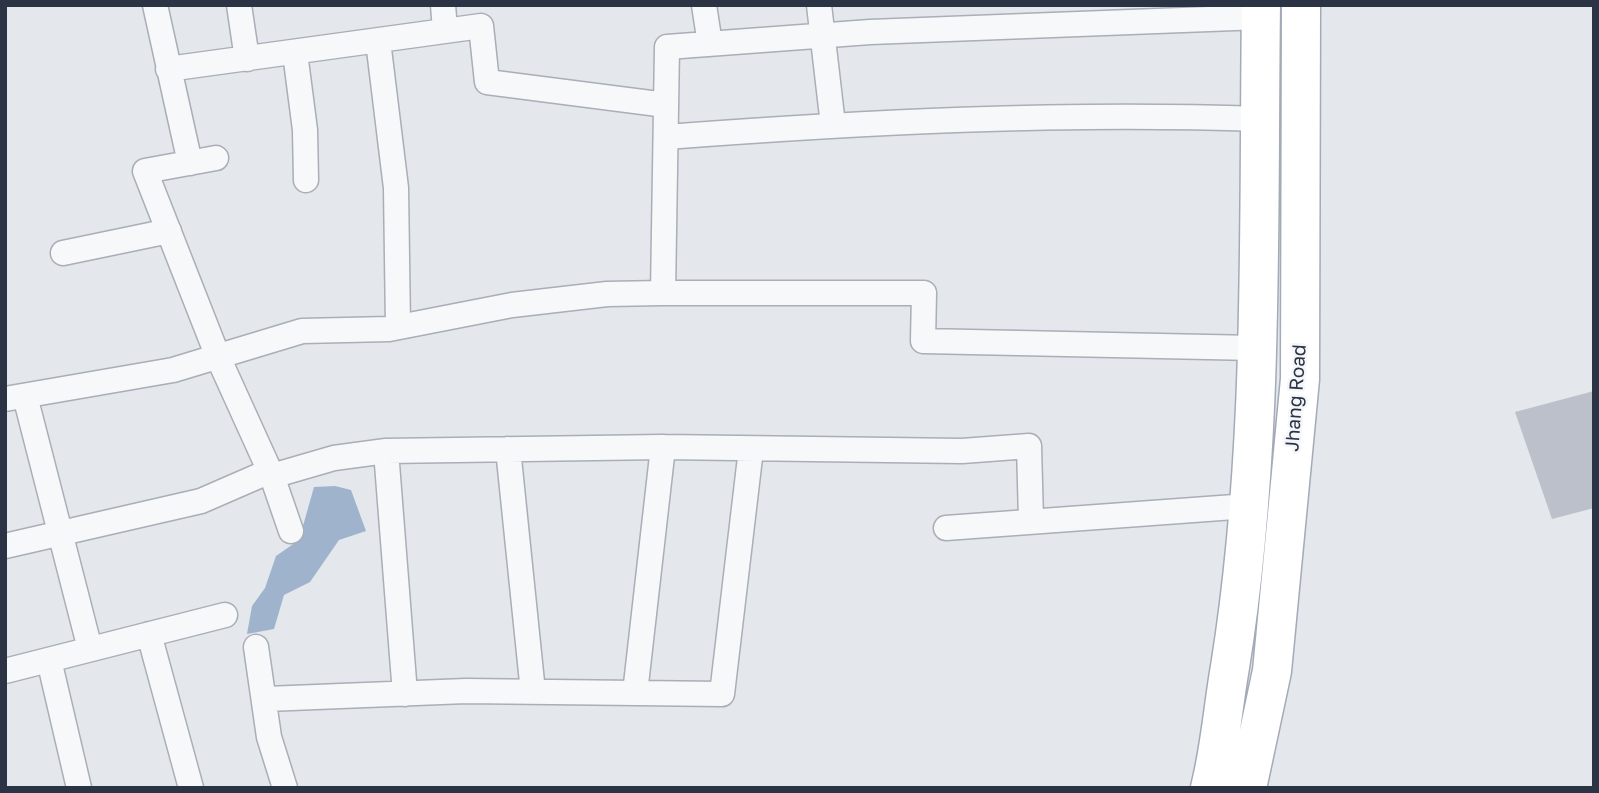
<!DOCTYPE html>
<html>
<head>
<meta charset="utf-8">
<style>
  body { margin:0 }
  #map { position:relative; width:1599px; height:793px; overflow:hidden; background:#e4e7ec; font-family:"Golos Text",sans-serif }
  canvas { display:block }
  .frame { position:absolute; inset:0; border:7px solid #2b3445; pointer-events:none }
</style>
</head>
<body>
<div id="map">
<canvas width="1599" height="793"></canvas>
<div class="frame"></div>
</div>
<script>
const ctx = document.querySelector('canvas').getContext('2d');
ctx.lineJoin = 'round';
function fill(path, color) {
  ctx.fillStyle = color;
  ctx.fill(path, 'evenodd');
}
function strokePath(path, color, width, dash) {
  ctx.strokeStyle = color;
  ctx.lineWidth = width;
  ctx.lineCap = dash ? 'butt' : 'round';
  ctx.setLineDash(dash || []);
  ctx.stroke(path);
}
function drawText(font, color, halo, rows, align = 'center') {
  ctx.font = font + ' "Golos Text",sans-serif';
  ctx.lineWidth = 5;
  ctx.setLineDash([]);
  ctx.textBaseline = 'middle';
  ctx.strokeStyle = halo;
  ctx.fillStyle = color;
  for (const [text, x, y, turn = 0] of rows) {
    ctx.save();
    ctx.translate(x, y);
    ctx.rotate((+turn || 0) * Math.PI / 180);
    ctx.textAlign = isNaN(turn) ? turn : align;
    if (halo) ctx.strokeText(text, 0, 0);
    ctx.fillText(text, 0, 0);
    ctx.restore();
  }
}
fill(new Path2D(`
  M335,486L351,490L366,531L339,540L310,582L284,595L274,629L247,634L252,606L265,588L276,556L299,540L314,487Z`), '#9fb4cc');
fill(new Path2D(`
  M1594,391V508L1552,519L1515,412Z`), '#bbc0ca');
const street = new Path2D(`
  M155,5L190,163
  M239,5L247,59
  M443,5L445,30
  M704,5L710,44
  M819,5L833,125
  M378,41L396,188L398,327
  M295,53L305,130L306,180
  M168,69L481,26L487,82L666,105
  M666,137C866,122 1059,112 1260,119
  M216,158L145,171L218,357L272,476L291,531
  M63,253L169,231
  M663,293L667,47L870,32L1261,17
  M25,396L90,649
  M5,399L173,370L302,331L389,329L512,305L607,294L663,293H924L923,341L1255,348
  M508,449L533,692
  M386,451L405,694
  M272,476L334,458L386,451L663,447L962,451L1029,446L1031,520
  M946,528L1248,506
  M5,546L201,501L270,471
  M149,634L191,788
  M256,647L269,737L285,788
  M49,660L79,788
  M5,671L225,615
  M635,693L663,447
  M266,699L466,691L722,694L751,449`);
const primary = new Path2D(`
  M1210,788C1220,749 1223,707 1230,667C1265,450 1258,225 1261,5
  M1247,788L1272,671L1300,379L1301,5`);
strokePath(street, '#a9aeb7', 27);
strokePath(primary, '#a3abb8', 41);
strokePath(street, '#f7f8fa', 24);
strokePath(primary, '#fff', 38);
drawText('19px', '#2b3445', '#f4f6f9', [
  ["Jhang Road",1296,398,-86]
]);
</script>
</body>
</html>
